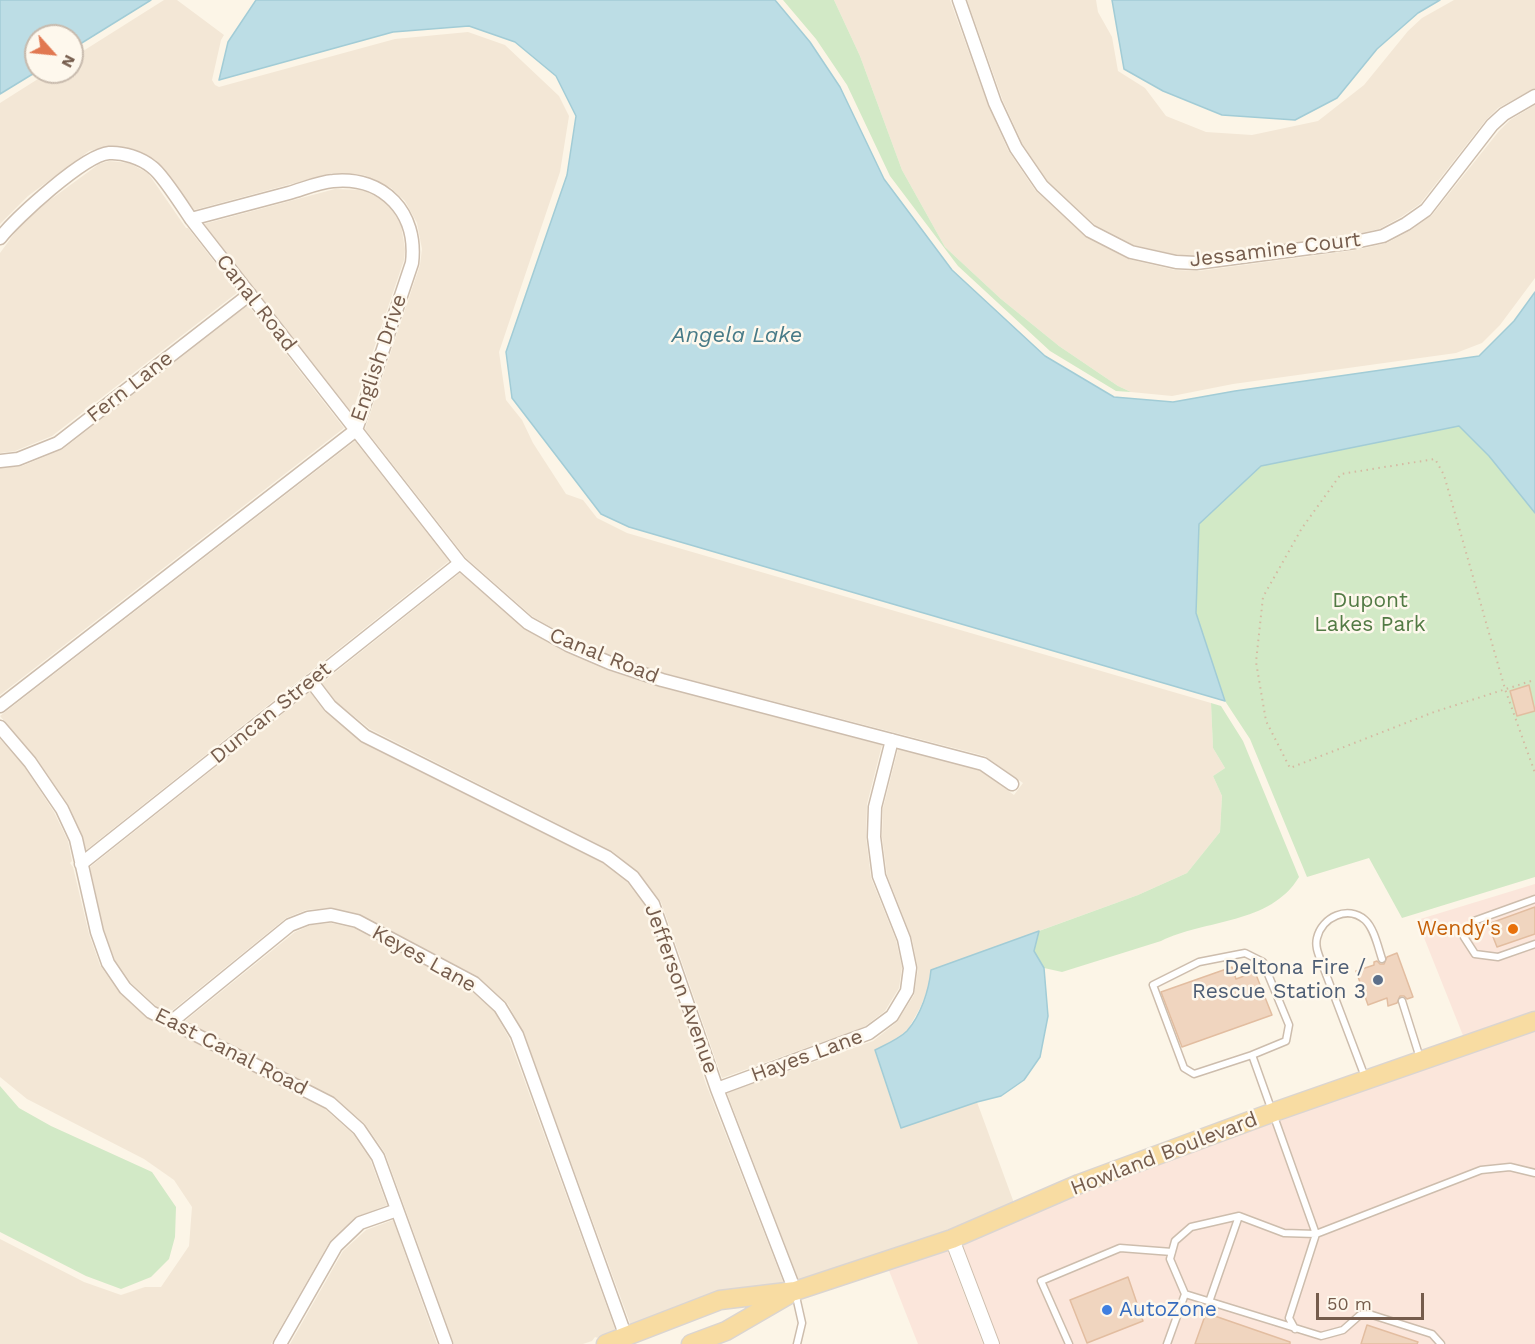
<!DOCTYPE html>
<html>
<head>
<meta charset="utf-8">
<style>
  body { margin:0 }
  #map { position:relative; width:1535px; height:1344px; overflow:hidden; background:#fcf5e7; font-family:"Work Sans",sans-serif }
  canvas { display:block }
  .north { position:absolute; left:24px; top:24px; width:60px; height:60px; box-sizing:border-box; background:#fef8ed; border:2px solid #c7baad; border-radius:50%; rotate:117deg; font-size:16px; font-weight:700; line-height:24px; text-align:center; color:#755c4c }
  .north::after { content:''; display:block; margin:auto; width:21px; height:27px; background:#e17851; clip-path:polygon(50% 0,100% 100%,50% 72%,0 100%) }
  .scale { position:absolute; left:1316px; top:1293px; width:108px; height:27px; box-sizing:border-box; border:3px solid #755c4c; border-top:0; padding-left:8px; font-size:18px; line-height:21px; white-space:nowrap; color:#755c4c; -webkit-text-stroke:4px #fef8ed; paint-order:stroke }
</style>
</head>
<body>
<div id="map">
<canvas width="1535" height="1344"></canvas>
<div class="north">N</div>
<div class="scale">50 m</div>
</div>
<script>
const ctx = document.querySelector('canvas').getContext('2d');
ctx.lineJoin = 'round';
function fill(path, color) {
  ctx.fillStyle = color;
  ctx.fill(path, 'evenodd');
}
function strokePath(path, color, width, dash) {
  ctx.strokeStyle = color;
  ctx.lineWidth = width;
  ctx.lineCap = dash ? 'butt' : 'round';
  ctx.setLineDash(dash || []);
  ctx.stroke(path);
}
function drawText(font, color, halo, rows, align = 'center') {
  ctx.font = font + ' "Work Sans",sans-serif';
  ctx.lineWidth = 5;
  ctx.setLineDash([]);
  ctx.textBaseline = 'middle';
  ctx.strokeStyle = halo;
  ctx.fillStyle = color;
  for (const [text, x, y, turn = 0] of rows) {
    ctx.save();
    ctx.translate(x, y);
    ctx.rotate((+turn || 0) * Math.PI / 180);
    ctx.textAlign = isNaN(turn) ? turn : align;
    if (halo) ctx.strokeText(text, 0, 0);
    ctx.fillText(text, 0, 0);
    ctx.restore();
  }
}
fill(new Path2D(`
  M164,0H177L224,35L221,40L212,80L215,85L219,87L395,39L468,32L505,45L559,96L569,116L560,172L499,352L506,400L522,420L533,443L566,494L583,500L597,518L627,533L1211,703L1213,748L1225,768L1213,776L1222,796L1220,832L1187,873L1138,895L931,970L930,984L920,1008L907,1031L898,1037L901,1128L977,1102L1014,1203L948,1232L799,1281L727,1093L873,1041L897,1022L914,995L918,969L912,939L887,875L882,837L883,808L898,749L980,770L1014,795L1023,783L985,756L664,673L612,656L571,638L533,617L466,558L365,429L420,265L422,249L417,223L405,201L391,188L364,175L332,173L194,210L157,161L134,149L108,146L89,151L28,196L0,224V103L49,72H72V58Z
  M834,0H950L988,105L1008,150L1035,190L1085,236L1128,259L1175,270L1199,271L1356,250L1387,243L1411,230L1432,215L1499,131L1510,120L1535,105V278L1500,325L1482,343L1456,353L1233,384L1172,396L1131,392L1118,386L1059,346L1001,299L945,247L902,170L860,56Z
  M967,0H1096L1098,12L1112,37L1118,71L1145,88L1166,116L1206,132L1252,135L1318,121L1364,85L1408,31L1422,18L1454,0H1535V88L1498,108L1485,121L1420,204L1401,217L1379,229L1352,235L1195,256L1177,255L1134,245L1095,225L1048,182L1023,145L1003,101Z
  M109,161L129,163L148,173L186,228H188L238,292L52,436L15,451L0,453V253L19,227L39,208L99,164Z
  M335,189L363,190L383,200L392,210L401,225L405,249L404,260L352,413L204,224Z
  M248,305L344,428L0,695V468L22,466L63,449Z
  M355,441L449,561L86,850L83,837L69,806L37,759L0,716Z
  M460,573L525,629L565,652L607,670L661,687L882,745L867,804L866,837L871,878L896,940L902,967L899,988L885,1011L864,1027L722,1078L661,902L639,873L612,851L370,729L336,702L322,683Z
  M310,692L325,712L362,742L603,863L627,882L646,907L706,1084L784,1284L631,1326L524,1034L508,1004L477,976L360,915L329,908L306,910L286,918L169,1013L156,1006L131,983L115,960L104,931L90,867Z
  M0,739L24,766L54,812L68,841L72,861L70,863L73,867L89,934L100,965L118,991L146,1017L166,1028L170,1033L172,1031L325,1109L353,1134L370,1159L387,1205L354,1218L330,1241L271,1344H0V1239L84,1282L121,1295L145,1287H161L189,1246L192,1207L174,1180L144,1159L27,1099L0,1077Z
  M331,923L354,928L469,989L494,1011L509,1038L616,1332L598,1338L595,1337L592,1341L583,1344H454L385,1153L365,1124L335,1098L185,1021L295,932L311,925Z
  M393,1220L437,1344H290L343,1251L366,1230Z`), '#f3e7d6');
fill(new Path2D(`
  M1535,884V1012L1464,1038L1417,920Z
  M1535,1029V1344H1000L962,1244L1083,1192L1277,1120Z
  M947,1249L983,1344H918L888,1268Z`), '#fbe6db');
fill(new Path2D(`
  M783,0H834L860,56L902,170L945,247L1001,299L1059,346L1118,386L1131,392L1116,391L1050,351L958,266L890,176L847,85L816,39Z
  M1535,404V877L1402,918L1369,858L1307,877L1250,739L1225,701L1196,613L1199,524L1261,466L1459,426Z
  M1211,703L1221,706L1243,741L1299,877C1270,925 1205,919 1161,941L1062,972L1044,968L1034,951L1039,931L1138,895L1187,873L1220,832L1222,796L1213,776L1225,768L1213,748Z
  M0,1086L19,1108L51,1126L152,1172L176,1207L175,1237L169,1259L151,1277L121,1289L86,1276L0,1232Z`), '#d2e9c6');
const water = new Path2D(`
  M0,0H151L72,49V36H36V72L0,94Z
  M256,0H775L810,42L840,87L884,179L952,270L1045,356L1114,397L1173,402L1235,391L1479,356L1514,321L1535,292V513L1489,456L1459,426L1261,466L1199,524L1196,613L1225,701L629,527L601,514L512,398L506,352L567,175L576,116L556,76L515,42L469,26L393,32L219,80L228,42Z
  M1112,0H1440L1418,13L1377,49L1337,98L1295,120L1222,115L1163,91L1124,69Z
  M1039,931L1034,951L1044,968L1048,1016L1040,1057L1024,1080L1001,1096L977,1102L901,1128L875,1050C885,1045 899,1039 907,1031C921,1015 929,990 931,970Z`);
fill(water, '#bcdde5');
strokePath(water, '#a2ccd6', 1.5);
const building = new Path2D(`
  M1529,685L1535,711L1517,716L1510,691Z
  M1535,907V934L1497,947L1488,924Z
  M1397,953L1413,997L1407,999L1404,996H1400L1397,1003L1388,1006L1387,998L1368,1005L1356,971L1374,965V962L1377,961L1380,964H1384L1387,957Z
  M1232,967L1236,979L1255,972L1272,1015L1182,1047L1161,992Z
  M1128,1277L1143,1321L1087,1343L1070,1300Z
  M1206,1313L1290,1342V1344H1195Z
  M1367,1325L1418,1342L1417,1344H1361Z`);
fill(building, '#f0d5bf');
strokePath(building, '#e2bda0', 1.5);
const service = new Path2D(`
  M1535,899L1474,921L1464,937L1475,954L1498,957L1535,944
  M1402,1001L1420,1058
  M1252,1055L1194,1074L1184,1068L1153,985L1199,962L1245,953L1263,962L1289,1025L1286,1041L1252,1055L1316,1234L1481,1170L1510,1167L1535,1173
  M1365,1077L1321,961C1318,953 1315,946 1317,938C1322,917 1348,905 1365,920C1374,928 1378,947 1382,959
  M795,1292L802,1323L797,1344
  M1185,1294L1170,1259L1175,1241L1191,1227L1239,1216
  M1209,1302L1239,1216L1284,1233L1316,1234L1289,1318L1295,1329
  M1069,1344L1041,1281L1120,1248L1172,1252
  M1167,1344L1185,1294L1321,1336L1343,1330L1360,1315L1369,1314L1432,1334L1441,1344`);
const minor = new Path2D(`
  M959,0L995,103L1016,148L1042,186L1090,231L1131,252L1176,262L1196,263L1355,242L1383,236L1406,224L1426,210L1492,125L1504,114L1535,96
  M0,238C16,218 84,155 109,153C123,152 141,158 152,167C162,174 183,207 191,219L460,563L528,623L568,645L610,663L662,680L983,764L1012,784
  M0,461L18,459L58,443L250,294
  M311,681L330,706L365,736L607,857L633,877L653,904L717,1089L795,1291
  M0,706L356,430L412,263C418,213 384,176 333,181C319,182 303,189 289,193C256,202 224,210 191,219
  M0,727L30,762L62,809L76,839L97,932L108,963L125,988L151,1012L330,1103L359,1129L378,1157L446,1344
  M81,864L460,563
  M171,1022L290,925L308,918L331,915L357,921L474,983L500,1007L517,1035L626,1337
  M717,1089L869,1033L892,1016L907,991L910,968L904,939L879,876L874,837L875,807L892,740
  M280,1344L336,1246L360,1223L397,1210`);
const tertiary = new Path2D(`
  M952,1239L992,1344`);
const primary = new Path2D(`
  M606,1344L720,1300L795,1291L952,1239L1079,1184L1274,1112L1535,1021
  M691,1344L726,1331L788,1295`);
strokePath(service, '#cdbdad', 9);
strokePath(minor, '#cdbdad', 15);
strokePath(tertiary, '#cdbdad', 16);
strokePath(primary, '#dbd5d0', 21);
strokePath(new Path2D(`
  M1531,681L1434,712L1290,768L1266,721L1256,662L1263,597L1302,528L1341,474L1435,459L1444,475L1505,689L1535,773`), '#d5b9a2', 2, [1.5, 4.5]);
strokePath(service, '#fff', 6);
strokePath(minor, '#fff', 12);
strokePath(tertiary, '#fff', 14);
strokePath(primary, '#f8dca2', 18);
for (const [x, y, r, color] of [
  [1513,929,6,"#e8710a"],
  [1378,980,6,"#5c6f8a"],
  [1107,1310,6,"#3f7fe0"]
]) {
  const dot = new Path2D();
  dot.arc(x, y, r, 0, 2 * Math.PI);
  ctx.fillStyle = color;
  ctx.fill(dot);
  strokePath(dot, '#fef8ed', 2);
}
drawText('21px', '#755c4c', '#fef8ed', [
  ["Jessamine Court",1275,250,-7],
  ["Canal Road",256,303,52],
  ["English Drive",379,358,-71],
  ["Fern Lane",130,387,-38],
  ["Canal Road",604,656,22],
  ["Duncan Street",271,713,-39],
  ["Keyes Lane",424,959,29],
  ["Jefferson Avenue",681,989,70],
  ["East Canal Road",231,1052,27],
  ["Hayes Lane",807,1056,-20],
  ["Howland Boulevard",1164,1154,-21]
]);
drawText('21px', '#527a44', '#fef8ed', [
  ["Dupont",1370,601],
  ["Lakes Park",1370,625]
]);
drawText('21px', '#c56008', '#fef8ed', [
  ["Wendy's",1501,929]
], 'right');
drawText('21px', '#4e5e75', '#fef8ed', [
  ["Deltona Fire /",1366,968],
  ["Rescue Station 3",1366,992]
], 'right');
drawText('21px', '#366cbe', '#fef8ed', [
  ["AutoZone",1119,1310]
], 'left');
drawText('italic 22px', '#477a87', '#fef8ed', [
  ["Angela Lake",737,336]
]);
</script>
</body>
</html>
